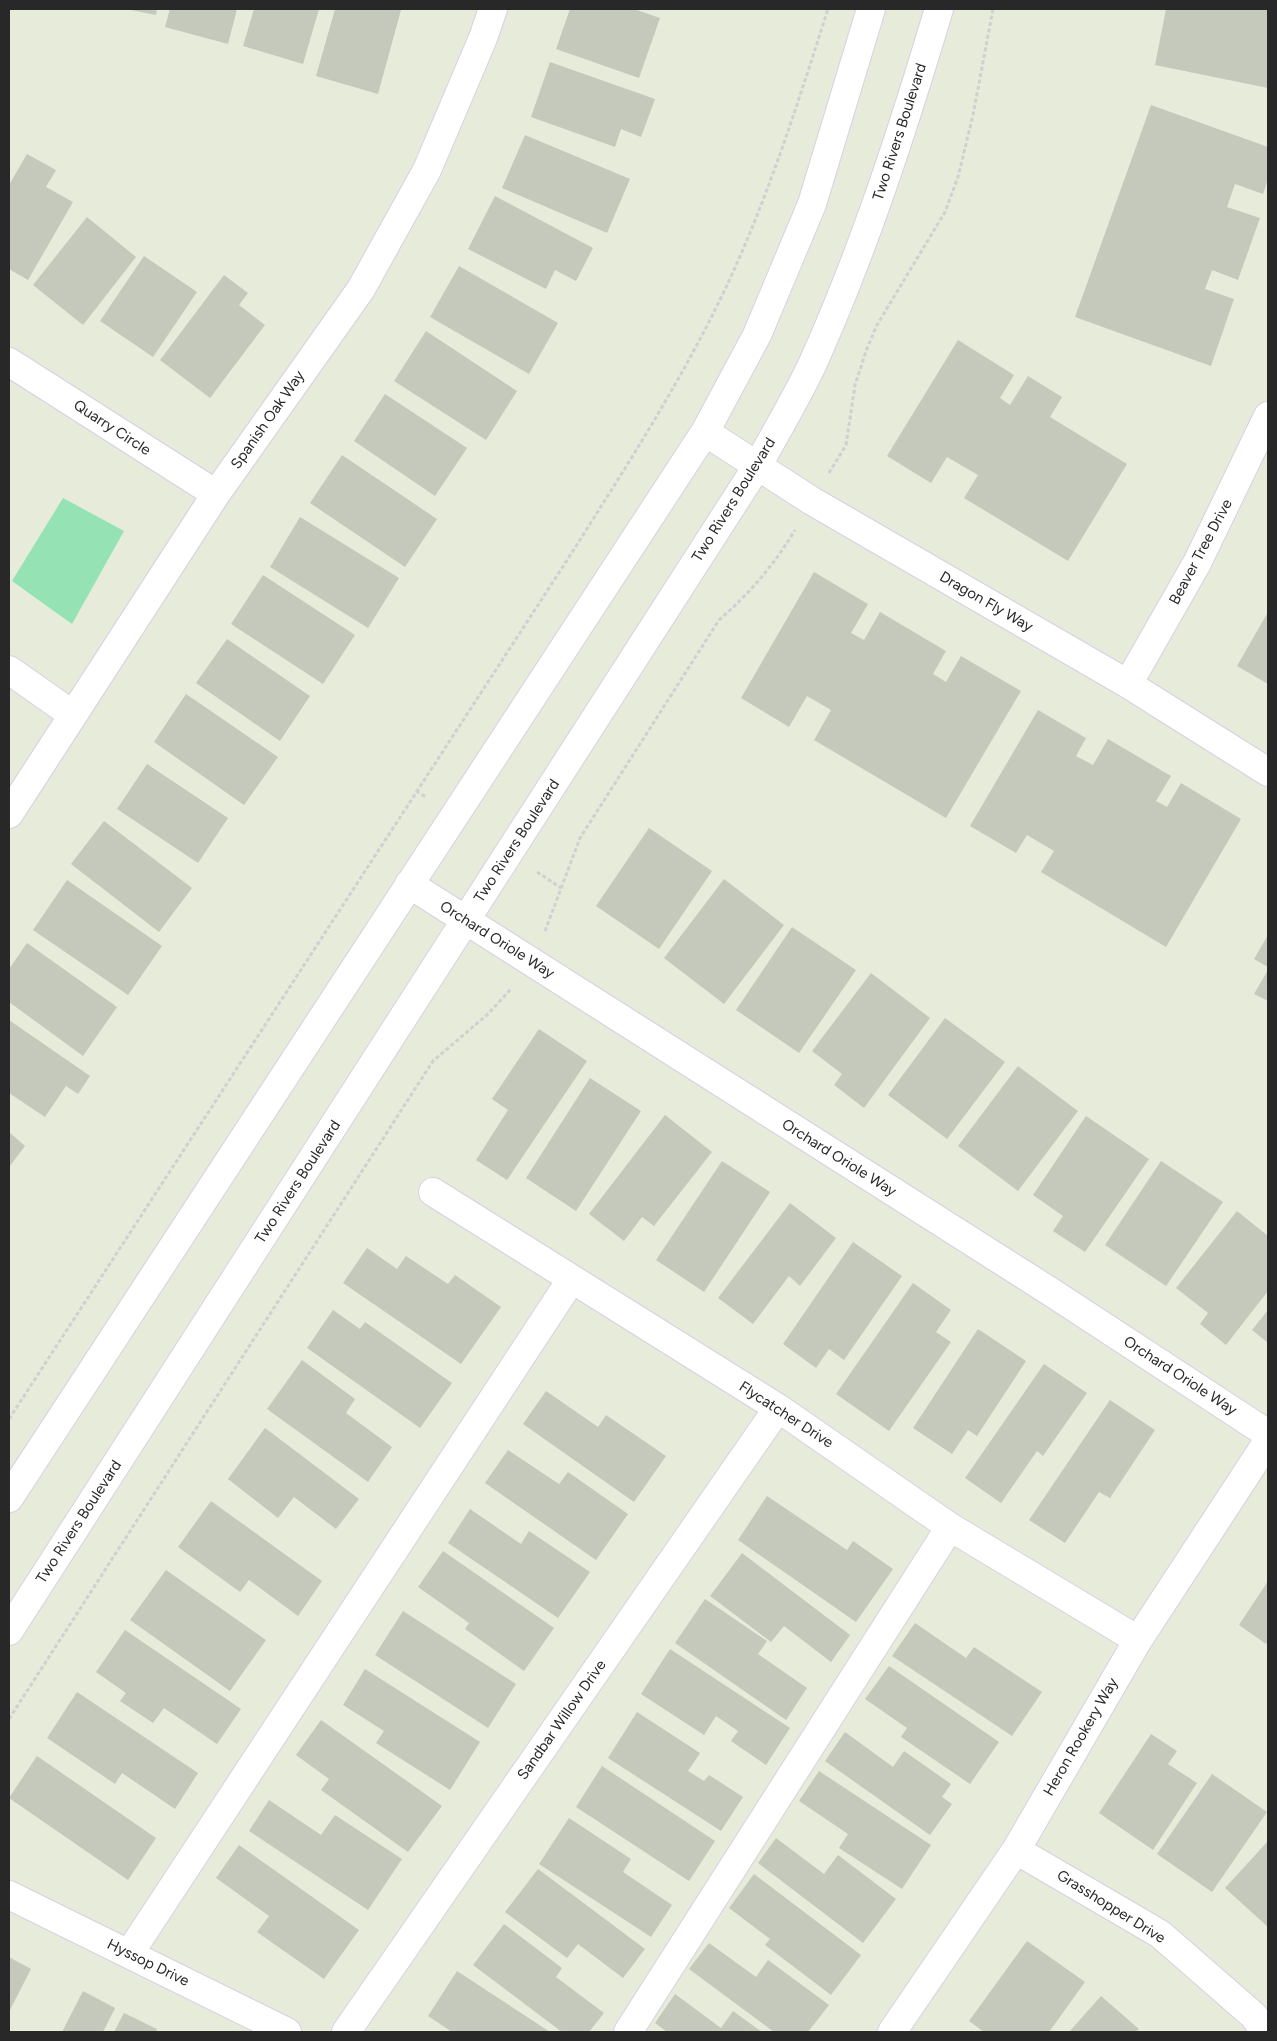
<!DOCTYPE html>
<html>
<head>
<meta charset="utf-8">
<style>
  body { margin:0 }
  #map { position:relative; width:1277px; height:2041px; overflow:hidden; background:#e6ebda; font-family:Figtree,sans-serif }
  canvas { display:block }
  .frame { position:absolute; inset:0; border:10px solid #282828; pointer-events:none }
</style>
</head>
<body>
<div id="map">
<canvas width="1277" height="2041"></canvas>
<div class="frame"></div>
</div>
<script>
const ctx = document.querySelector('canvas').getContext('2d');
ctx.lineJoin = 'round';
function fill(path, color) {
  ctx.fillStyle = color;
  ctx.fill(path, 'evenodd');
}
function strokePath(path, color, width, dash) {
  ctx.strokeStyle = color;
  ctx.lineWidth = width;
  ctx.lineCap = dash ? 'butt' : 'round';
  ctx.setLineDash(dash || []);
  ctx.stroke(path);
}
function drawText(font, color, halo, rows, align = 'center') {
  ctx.font = font + ' Figtree,sans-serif';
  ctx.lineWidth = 5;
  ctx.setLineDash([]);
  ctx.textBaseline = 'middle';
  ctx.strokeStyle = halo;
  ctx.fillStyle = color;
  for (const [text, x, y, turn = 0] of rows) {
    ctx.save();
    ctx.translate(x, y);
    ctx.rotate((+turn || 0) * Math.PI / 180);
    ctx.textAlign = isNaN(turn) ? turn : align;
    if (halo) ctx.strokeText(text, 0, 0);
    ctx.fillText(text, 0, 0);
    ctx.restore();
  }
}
fill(new Path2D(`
  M63,498L124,531L72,624L12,581Z`), '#95e2b4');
fill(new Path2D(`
  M126,9H157L156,15Z
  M170,9H237L228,44L165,27Z
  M254,9H319L303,64L243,46Z
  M335,9L401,10L378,94L316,76Z
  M570,9H634L660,18L639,78L556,49Z
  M1166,9H1268V88L1155,65Z
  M550,62L655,99L641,137L621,129L615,147L531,117Z
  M1151,105L1268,147V179L1263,194L1235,184L1227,207L1260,218L1238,280L1212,270L1205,289L1234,299L1211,366L1075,317Z
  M525,135L630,179L607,233L502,188Z
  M27,154L56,170L46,187L73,202L28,280L9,269V185Z
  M495,196L593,248L576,281L555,270L546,289L468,249Z
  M87,217L136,257L83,325L33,285Z
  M144,256L197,292L153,357L100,321Z
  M459,266L558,323L529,374L430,317Z
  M224,275L248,293L239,305L265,325L210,398L160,360Z
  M426,331L517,391L486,440L394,381Z
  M958,340L1014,375L1000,398L1010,405L1028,376L1062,397L1050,417L1127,464L1068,561L964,498L978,475L947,457L931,483L887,456Z
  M385,394L467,448L435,496L354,441Z
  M342,455L437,519L405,567L310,503Z
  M300,517L399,578L368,628L270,567Z
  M814,572L868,604L851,633L864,640L880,612L946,651L933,674L946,682L961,656L1021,691L946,818L814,740L831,710L807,696L789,727L741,698Z
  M263,575L355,635L323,684L231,624Z
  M1268,612V684L1237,666Z
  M227,639L310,696L280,741L196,683Z
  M186,694L278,757L244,805L154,742Z
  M1038,710L1086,738L1076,756L1093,765L1108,739L1171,776L1156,801L1167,807L1181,783L1241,819L1166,947L1041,872L1054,851L1027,835L1016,853L970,826Z
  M147,764L228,818L198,863L117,809Z
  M104,821L192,888L159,932L71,864Z
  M649,828L712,871L659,949L596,906Z
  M724,879L784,925L724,1004L664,958Z
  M67,880L162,946L128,995L33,930Z
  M792,927L856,970L799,1053L736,1010Z
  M1268,935V967L1254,959Z
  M27,943L117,1007L83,1056L9,1002V969Z
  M1268,970V1001L1254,994Z
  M871,973L930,1018L864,1108L834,1085L842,1074L812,1051Z
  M945,1018L1005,1062L947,1139L888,1095Z
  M9,1020L90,1076L78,1094L66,1086L45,1117L9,1093Z
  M539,1029L587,1061L507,1180L476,1160L508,1110L492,1099Z
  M1018,1066L1078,1111L1018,1191L958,1146Z
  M590,1078L641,1111L576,1211L526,1178Z
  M665,1115L712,1152L654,1226L642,1217L624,1241L589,1214Z
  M1086,1116L1149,1159L1085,1252L1053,1231L1063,1216L1033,1195Z
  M9,1132L25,1146L9,1167Z
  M722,1161L770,1192L704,1292L656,1260Z
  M1161,1161L1223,1202L1166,1286L1105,1245Z
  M790,1203L836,1238L800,1286L789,1276L753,1324L718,1298Z
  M1237,1211L1268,1236V1291L1226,1345L1200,1324L1208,1313L1176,1288Z
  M853,1242L902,1276L844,1360L829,1349L816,1368L783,1344Z
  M367,1248L397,1269L406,1256L448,1284L455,1275L501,1307L461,1364L343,1283Z
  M913,1283L951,1310L936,1332L951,1342L889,1431L836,1394Z
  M333,1310L360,1329L365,1322L452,1383L420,1428L307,1348Z
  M1268,1310V1343L1252,1330Z
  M978,1329L1026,1361L977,1436L968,1430L952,1454L913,1428Z
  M302,1360L355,1399L346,1413L392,1447L368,1482L267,1409Z
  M1044,1364L1087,1393L1043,1456L1037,1451L1001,1503L965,1478Z
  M546,1391L598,1427L606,1415L666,1456L634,1502L523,1424Z
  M1110,1400L1155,1430L1110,1498L1099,1492L1065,1543L1029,1520Z
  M265,1428L359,1499L336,1529L294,1497L278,1518L228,1479Z
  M508,1450L559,1484L568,1472L628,1514L596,1560L485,1483Z
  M767,1496L847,1550L853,1541L893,1569L856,1622L738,1540Z
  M211,1501L322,1581L298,1616L249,1580L240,1592L178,1547Z
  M470,1509L521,1544L529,1531L590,1572L558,1618L448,1543Z
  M443,1551L554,1628L524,1671L465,1629L469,1623L418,1587Z
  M742,1553L850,1635L831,1662L784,1626L771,1642L710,1596Z
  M166,1570L266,1640L230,1691L130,1620Z
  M1268,1581V1640L1266,1644L1239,1625Z
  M705,1599L767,1641L758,1654L807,1688L786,1720L675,1643Z
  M403,1611L516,1684L488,1728L375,1655Z
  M915,1623L966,1658L974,1647L1042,1692L1012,1736L892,1656Z
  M125,1630L241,1709L217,1744L164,1708L153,1723L120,1701L126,1693L96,1672Z
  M670,1649L790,1728L766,1765L731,1741L738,1731L716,1716L704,1735L641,1694Z
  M889,1666L999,1742L970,1784L901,1737L907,1728L865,1699Z
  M365,1669L480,1742L450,1790L376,1743L384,1731L343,1705Z
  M77,1692L198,1773L175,1809L122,1773L115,1784L47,1738Z
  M637,1712L700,1753L688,1771L704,1781L709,1775L743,1797L721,1831L608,1758Z
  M321,1720L442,1806L408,1852L321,1790L329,1779L296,1755Z
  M845,1732L893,1767L904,1751L951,1784L942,1797L952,1804L930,1835L825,1761Z
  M1151,1734L1177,1751L1168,1764L1197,1783L1153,1850L1099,1813Z
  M37,1756L156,1838L128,1880L9,1798Z
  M602,1766L715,1841L689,1881L576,1807Z
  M819,1771L931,1845L902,1889L839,1848L848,1834L799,1801Z
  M1212,1774L1267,1812L1212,1892L1157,1854Z
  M269,1800L321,1835L335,1815L402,1859L368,1910L249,1831Z
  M569,1818L631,1859L623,1872L672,1905L651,1937L539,1864Z
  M776,1838L824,1874L838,1855L896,1899L863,1943L758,1863Z
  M1268,1841V1927L1225,1888Z
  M239,1845L359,1930L324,1979L257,1932L269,1916L216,1878Z
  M538,1869L645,1949L623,1978L578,1944L567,1958L505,1912Z
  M754,1874L861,1955L831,1995L765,1945L770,1939L729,1908Z
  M504,1924L562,1968L556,1977L604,2013L589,2032H562L473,1965Z
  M1027,1941L1085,1982L1049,2032H984L969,2021Z
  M709,1943L756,1977L768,1960L829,2005L808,2032H774L689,1969Z
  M9,1957L31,1969L9,2012Z
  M457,1971L550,2032H452L428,2016Z
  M83,1991L115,2008L103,2032H62Z
  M675,1994L721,2028L733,2011L762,2032H667L655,2023Z
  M1101,1996L1139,2029L1136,2032H1069Z
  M124,2013L157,2029L156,2032H114Z`), '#c4c9bc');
const minor = new Path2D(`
  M9,362L216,494
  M705,432L812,501L1128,684L1268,772
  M9,670L73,715
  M1128,684L1197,563L1268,416
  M9,814L216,494L361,289L427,170L483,38L493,9
  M409,884L1051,1292L1268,1434
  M433,1192L778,1408L950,1527L1138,1640
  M9,1498L705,432L757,335L812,204L871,9
  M9,1631L758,465C776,432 796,399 812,365C864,250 903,129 939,9
  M1016,1850L1160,1934L1254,2016L1265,2032
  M9,1895L287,2032
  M129,1954L571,1280
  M346,2032L778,1408
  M628,2032L950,1527
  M892,2032L1016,1850L1138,1640L1268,1441`);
strokePath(minor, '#d9cfe2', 30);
strokePath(new Path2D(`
  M829,473L846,445L855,385L866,351L877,325L945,212L958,177L973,115L993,9
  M416,791L426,797
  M537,872L561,888
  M545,931L580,838L719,620C750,593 774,565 795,530
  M9,1419L564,565C616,483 669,401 713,314C762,217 795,112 828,9
  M9,1719L433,1061L488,1014L511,989`), '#d0d0d0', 3, [4, 2.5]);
strokePath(minor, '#fff', 28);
drawText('15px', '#282828', '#fff', [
  ["Two Rivers Boulevard",900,132,-72],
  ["Spanish Oak Way",268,420,-55],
  ["Quarry Circle",112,428,33],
  ["Two Rivers Boulevard",734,500,-58],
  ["Beaver Tree Drive",1201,552,-62],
  ["Dragon Fly Way",986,602,30],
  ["Two Rivers Boulevard",517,841,-57],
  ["Orchard Oriole Way",497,940,32],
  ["Orchard Oriole Way",839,1158,32],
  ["Two Rivers Boulevard",298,1182,-57],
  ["Orchard Oriole Way",1180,1376,33],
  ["Flycatcher Drive",786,1415,33],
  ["Two Rivers Boulevard",79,1522,-57],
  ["Sandbar Willow Drive",562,1720,-55],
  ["Heron Rookery Way",1081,1737,-60],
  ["Grasshopper Drive",1111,1907,32],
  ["Hyssop Drive",148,1963,26]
]);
</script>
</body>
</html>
